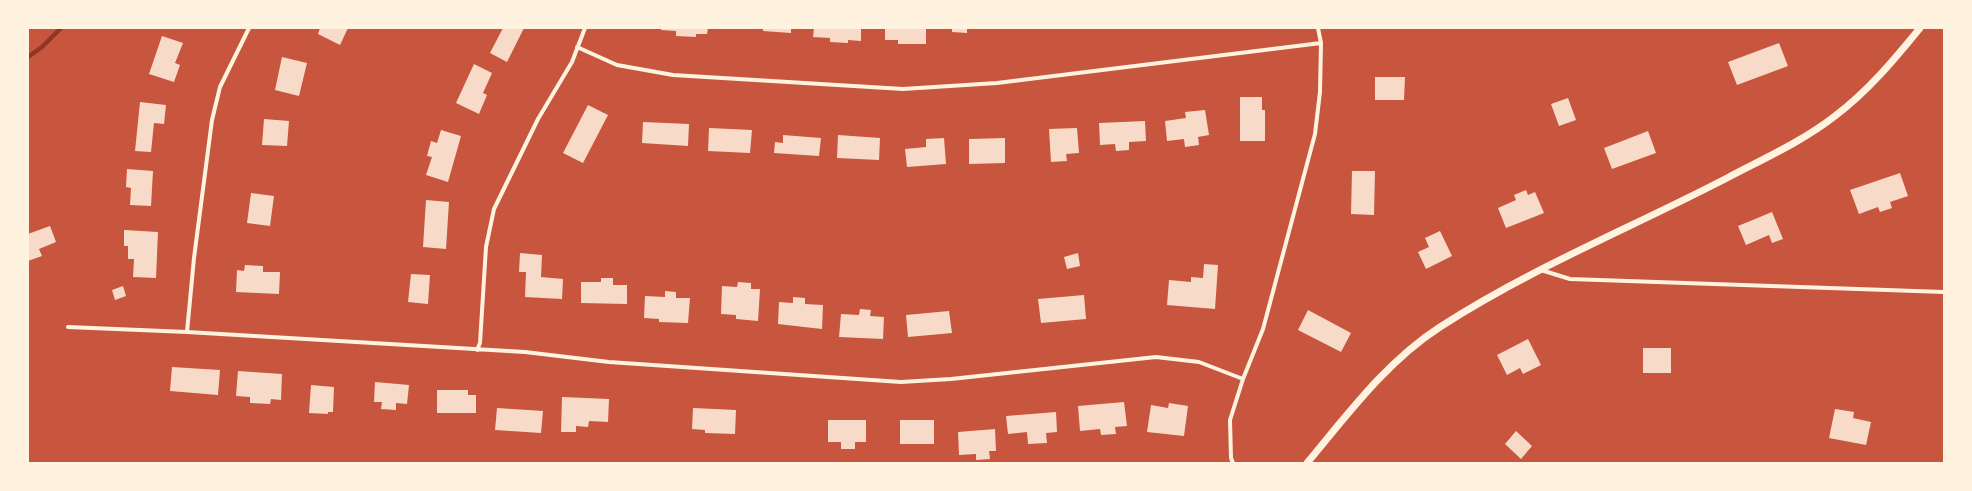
<!DOCTYPE html>
<html>
<head>
<meta charset="utf-8">
<style>
  body { margin:0 }
  #map { position:relative; width:1972px; height:491px; overflow:hidden; background:#c8553d; font-family:"DM Sans",sans-serif }
  canvas { display:block }
  .frame { position:absolute; inset:0; border:29px solid #fff3e0; pointer-events:none }
</style>
</head>
<body>
<div id="map">
<canvas width="1972" height="491"></canvas>
<div class="frame"></div>
</div>
<script>
const ctx = document.querySelector('canvas').getContext('2d');
ctx.lineJoin = 'round';
function strokePath(path, color, width, dash) {
  ctx.strokeStyle = color;
  ctx.lineWidth = width;
  ctx.lineCap = dash ? 'butt' : 'round';
  ctx.setLineDash(dash || []);
  ctx.stroke(path);
}
function fill(path, color) {
  ctx.fillStyle = color;
  ctx.fill(path, 'evenodd');
}
strokePath(new Path2D(`
  M28,57L42,47L61,28`), '#8f3625', 4.5);
fill(new Path2D(`
  M320,28H348L340,45L318,34Z
  M503,28H524L507,62L490,53Z
  M661,28H708L707,34H696V37L676,36V31L661,30Z
  M763,28H791V33L763,31Z
  M814,28H861V41L848,40V43L830,42V38L813,37Z
  M885,28H926V44H898V40H885Z
  M952,28H967V33L952,32Z
  M162,36L183,43L175,63L180,65L174,82L149,74Z
  M1779,43L1788,66L1737,85L1728,62Z
  M282,57L307,63L299,96L275,90Z
  M474,64L492,73L483,93L487,95L479,114L456,103Z
  M1375,77H1405L1404,100H1375Z
  M1240,97H1262V110H1265V141H1240Z
  M1568,98L1576,120L1559,126L1551,104Z
  M140,102L166,105L164,124L154,123L151,152L135,151Z
  M588,105L608,115L583,163L563,153Z
  M1205,110L1209,135L1198,137L1199,145L1185,147L1184,139L1167,141L1165,121L1186,118L1185,112Z
  M264,119L289,121L287,146L262,145Z
  M1145,121L1146,141L1129,142V150L1116,151L1115,144L1100,145L1099,123Z
  M643,122L689,124L688,146L642,143Z
  M709,128L752,130L750,153L708,151Z
  M1077,128L1079,153L1066,154L1067,161L1051,162L1049,129Z
  M441,130L461,136L448,182L426,175L432,157L427,156L431,141L437,143Z
  M1648,131L1656,153L1612,169L1604,148Z
  M783,135L821,138L819,156L774,153L775,142L783,143Z
  M838,135L880,138L879,160L837,158Z
  M944,138L946,164L907,167L905,149L926,147V139Z
  M1005,138V163L969,164V139Z
  M127,169L153,171L151,206L130,205L131,188L126,187Z
  M1352,171H1375L1374,215L1351,214Z
  M1900,173L1908,196L1890,202L1892,208L1880,212L1878,207L1859,214L1850,190Z
  M1526,190L1528,195L1535,192L1544,213L1506,228L1498,208L1516,200L1514,195Z
  M251,193L274,196L270,226L247,223Z
  M426,200L449,202L446,249L423,247Z
  M1772,212L1783,239L1772,243L1769,235L1746,245L1738,226Z
  M50,226L56,242L39,249L42,256L28,261V234Z
  M124,230L158,232L156,278L133,277L134,259H128V246H124Z
  M1440,231L1452,256L1426,269L1418,252L1429,247L1425,238Z
  M520,253L542,255L541,277L563,279L562,299L525,297L526,272H519Z
  M1078,253L1080,266L1067,269L1064,257Z
  M1204,264L1218,265L1215,309L1167,305L1169,280L1191,282V277L1203,278Z
  M245,265L263,266V272H280L279,294L236,292L237,270L244,271Z
  M411,274L430,275L428,304L408,302Z
  M601,278H613V285H627V304L581,303V282H601Z
  M738,282L751,283V289H760L758,321L736,319V315L721,314L722,286L737,287Z
  M123,286L126,296L115,300L112,290Z
  M665,291L676,292V298H690L688,323L659,322V319L644,318L645,296L665,297Z
  M1084,295L1086,319L1041,323L1038,299Z
  M793,297L805,298V304L823,305L822,329L778,324L779,302L793,303Z
  M860,309L871,310L870,316L884,317L883,339L839,337L841,314L859,315Z
  M1308,310L1351,333L1341,352L1298,330Z
  M949,311L952,333L908,337L906,315Z
  M1528,339L1541,365L1523,374L1520,368L1507,375L1497,355Z
  M1643,348H1671V373H1643Z
  M172,367L220,370L218,395L170,391Z
  M238,371L282,374L281,400L271,399L270,404L250,403V397L236,396Z
  M375,382L409,385L407,404L396,403V410L381,409L382,402H374Z
  M311,385L334,387L333,412H328V414L309,413Z
  M437,390H468V395H476V413H437Z
  M562,397L609,399L608,422L589,421L588,427L576,426V432H561Z
  M1124,402L1127,426L1115,427L1116,434L1101,435L1100,429L1080,431L1078,406Z
  M1169,403L1188,406L1184,436L1147,432L1151,405L1168,408Z
  M497,408L543,411L541,433L495,430Z
  M693,408L736,410L735,434L705,433V430L692,429Z
  M1835,409L1854,412L1853,418L1871,422L1866,445L1829,438Z
  M1056,412L1057,432L1046,433L1047,443L1028,444L1027,432L1008,434L1006,416Z
  M828,420H866V442H855V449H841V442H828Z
  M900,420H934V444H900Z
  M995,429L996,451H989L990,459L976,460V454L959,455L958,432Z
  M1516,431L1532,446L1521,459L1505,444Z`), '#f7dbc8');
strokePath(new Path2D(`
  M577,47L617,65L673,75L903,89L997,83L1321,43
  M1541,270L1570,279L1944,292
  M68,327L187,332L525,352L609,362L901,382L951,379L1156,357L1199,362L1243,379
  M187,332L194,258L212,120L220,87L249,28
  M477,350L480,343L486,247L494,209L538,119L572,62L585,28
  M1233,463L1231,458L1230,420L1243,379L1263,329L1315,134L1320,92L1321,43L1318,28`), '#fff3e0', 4);
strokePath(new Path2D(`
  M1307,463C1348,414 1386,362 1440,327C1531,268 1633,227 1729,177C1765,158 1803,141 1835,116C1868,91 1894,60 1920,28`), '#fff3e0', 7);
</script>
</body>
</html>
